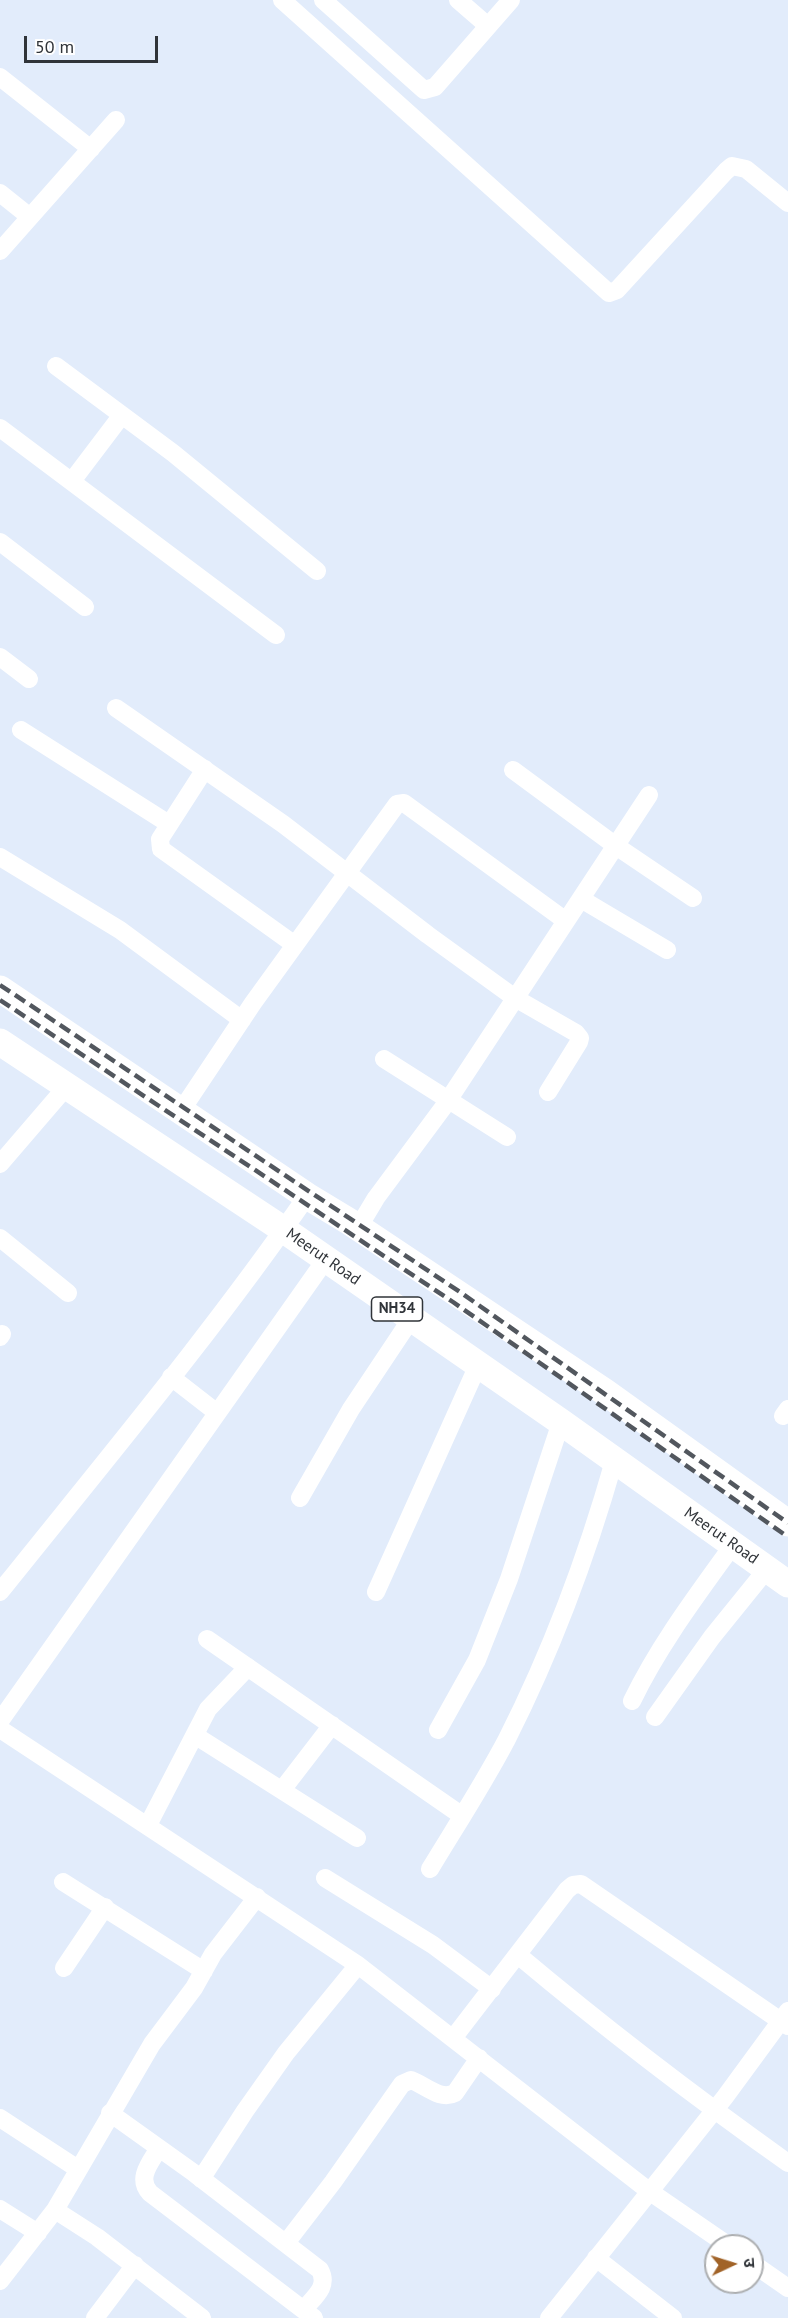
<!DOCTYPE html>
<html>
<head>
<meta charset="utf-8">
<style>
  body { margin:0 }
  #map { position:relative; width:788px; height:2318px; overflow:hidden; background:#e2ecfb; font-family:"PT Sans","Noto Sans Devanagari",sans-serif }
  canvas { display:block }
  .north { position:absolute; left:704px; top:2234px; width:60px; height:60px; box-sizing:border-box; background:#fff; border:2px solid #acaeb0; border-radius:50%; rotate:86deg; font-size:16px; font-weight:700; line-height:24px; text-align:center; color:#303439 }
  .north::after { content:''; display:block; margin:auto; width:21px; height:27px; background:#a16328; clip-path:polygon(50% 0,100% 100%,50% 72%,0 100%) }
  .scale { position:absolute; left:24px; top:36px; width:134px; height:27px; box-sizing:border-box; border:3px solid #303439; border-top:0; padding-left:8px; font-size:18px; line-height:21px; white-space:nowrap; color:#303439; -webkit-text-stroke:4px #fff; paint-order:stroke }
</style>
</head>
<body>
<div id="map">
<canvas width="788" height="2318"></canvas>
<div class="north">उ</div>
<div class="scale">50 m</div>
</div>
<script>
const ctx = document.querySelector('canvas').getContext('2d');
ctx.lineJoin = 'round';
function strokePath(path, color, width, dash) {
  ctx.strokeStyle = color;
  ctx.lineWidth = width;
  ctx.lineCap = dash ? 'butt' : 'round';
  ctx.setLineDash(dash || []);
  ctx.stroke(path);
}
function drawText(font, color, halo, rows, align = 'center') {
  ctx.font = font + ' "PT Sans",sans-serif';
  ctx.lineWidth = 4.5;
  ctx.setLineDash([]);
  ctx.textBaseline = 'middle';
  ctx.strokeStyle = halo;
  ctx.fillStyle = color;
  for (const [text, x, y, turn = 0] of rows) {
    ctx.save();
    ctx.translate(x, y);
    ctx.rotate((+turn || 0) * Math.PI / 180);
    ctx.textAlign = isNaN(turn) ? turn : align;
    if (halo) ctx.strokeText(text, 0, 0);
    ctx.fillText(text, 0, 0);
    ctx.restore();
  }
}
strokePath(new Path2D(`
  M282,0L609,293L617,290L726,171L732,166L746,169L788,203
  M323,0L424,90L435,87L511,0
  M458,0L488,26
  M0,77L91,149
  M0,193L30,217
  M0,251L116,120
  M56,366L173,453L317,571
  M0,428L276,635
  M72,481L122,415
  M0,542L85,607
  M0,657L29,679
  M116,708L283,824L428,935L515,998L576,1033L580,1038L579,1042L548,1092
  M21,730L169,824
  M205,769L160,839L161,849L295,945
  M513,770L616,846L693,898
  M0,857L120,930L242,1020
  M581,899L667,950
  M384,1059L507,1137
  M181,1111L253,1003L397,804L404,803L566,921
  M0,1164L67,1086
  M358,1228L376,1198L445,1105L649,795
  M0,1238L68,1293
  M0,1337L2,1334
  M171,1377L216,1412
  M783,1416L788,1409
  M300,1498L351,1409L411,1319
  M0,1592C104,1462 212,1333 307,1196
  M376,1592L478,1365
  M207,1639L461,1815
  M632,1701C659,1645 697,1595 733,1545
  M655,1717L712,1637L767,1569
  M0,1721L326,1259
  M0,1729L358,1965L649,2191L729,2246
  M438,1730L477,1660L509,1579L561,1422
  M196,1736L357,1838
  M282,1790L332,1725
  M148,1825L208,1709L248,1667
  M430,1869C456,1826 484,1783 507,1739C552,1650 587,1556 614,1461
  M325,1878L433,1945L492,1989
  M63,1882L204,1971
  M518,1955C605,2028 695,2097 788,2163
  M64,1968L105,1907
  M454,2037L567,1890L573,1885L581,1884L788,2026
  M110,2113L194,2173L320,2270C329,2287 314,2297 304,2309
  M0,2118L78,2169
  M159,2148C151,2162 136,2178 150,2193L314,2318
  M201,2179L245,2111L286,2053L358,1965
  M0,2209L38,2233
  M55,2210L97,2237L202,2318
  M286,2243L333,2182L402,2084L411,2080C425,2085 440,2101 455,2093L479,2058
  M596,2258L673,2318
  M752,2263L788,2288
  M0,2281L55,2210L152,2044L194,1988L213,1954L257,1897
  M95,2318L135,2265
  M549,2318L725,2097L788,2011`), '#fff', 18);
strokePath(new Path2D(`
  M0,989L307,1196L350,1222L605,1392L788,1523
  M0,1042L284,1230L561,1422L788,1584`), '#fff', 27);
strokePath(new Path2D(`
  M0,985L460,1292L788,1523
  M0,1000L453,1302L788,1537`), '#52575e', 4.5, [12, 6]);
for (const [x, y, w] of [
  [397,1309,51]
]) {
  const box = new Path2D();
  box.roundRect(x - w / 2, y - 12, w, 24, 4.5);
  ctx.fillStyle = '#fff';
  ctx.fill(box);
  strokePath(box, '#303439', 1.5);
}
drawText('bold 15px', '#303439', null, [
  ["NH34",397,1309]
]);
drawText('16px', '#303439', '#fff', [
  ["Meerut Road",323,1257,35],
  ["Meerut Road",721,1536,35]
]);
</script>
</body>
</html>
